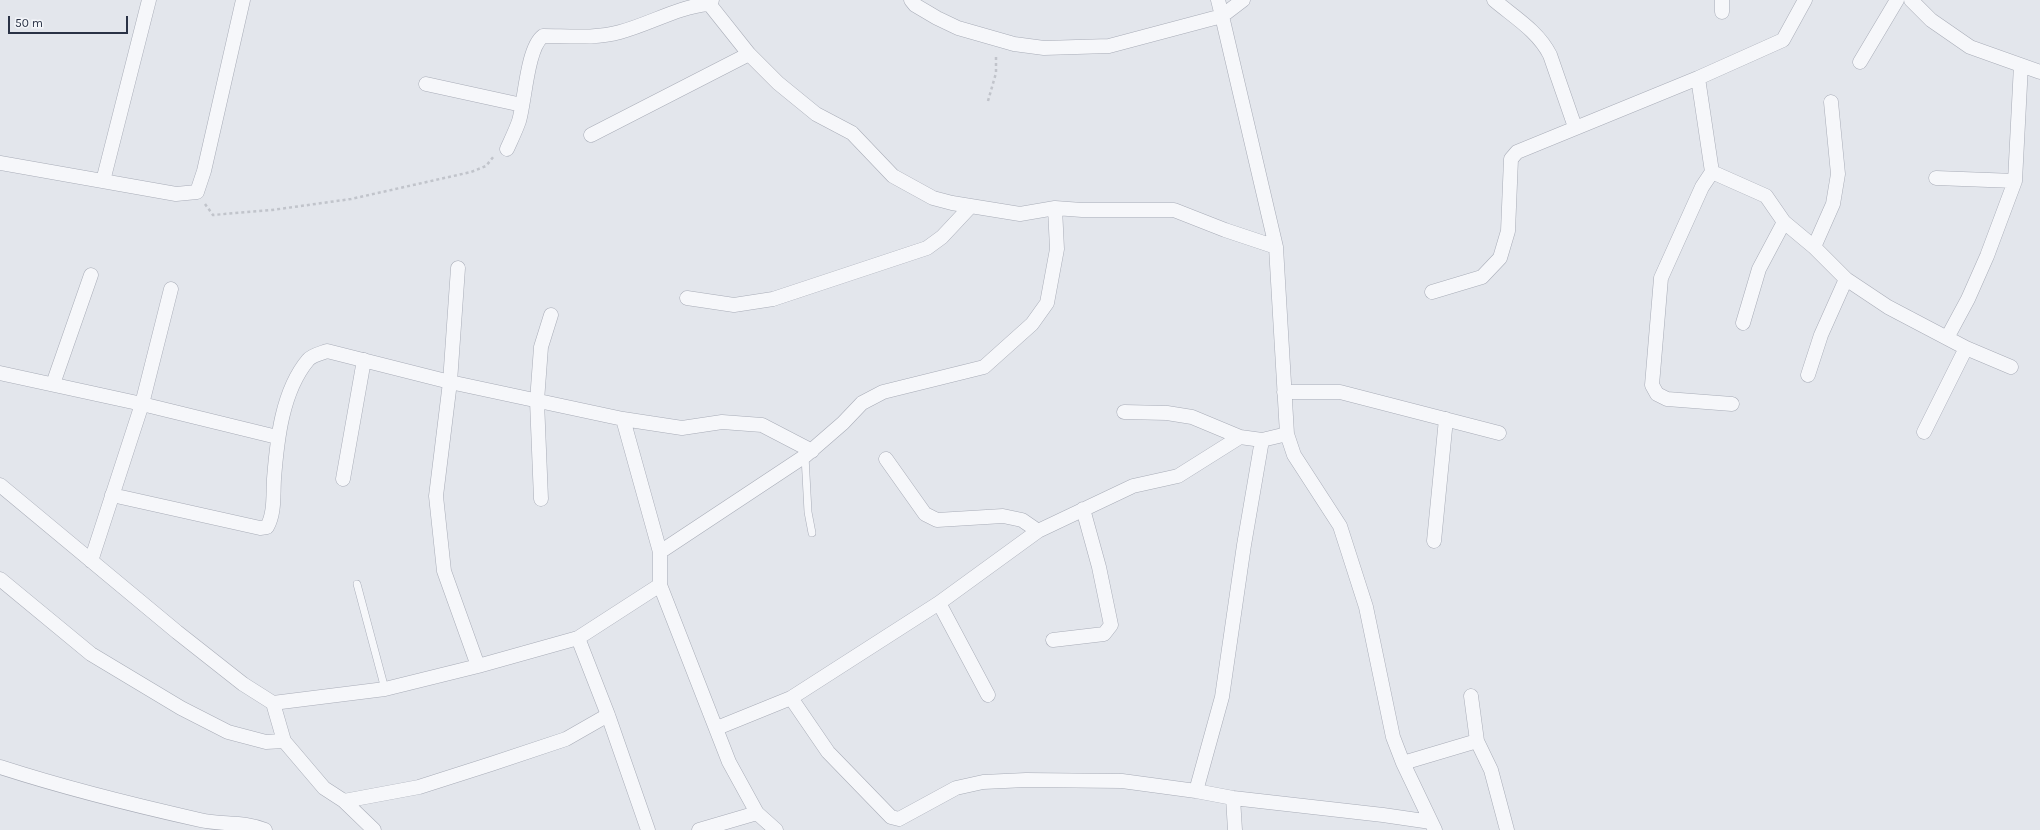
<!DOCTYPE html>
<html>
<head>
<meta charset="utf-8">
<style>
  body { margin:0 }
  #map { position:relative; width:2040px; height:830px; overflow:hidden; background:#e3e6ec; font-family:Karla,sans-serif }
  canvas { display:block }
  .scale { position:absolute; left:8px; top:16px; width:120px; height:18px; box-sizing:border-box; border:2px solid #2a3245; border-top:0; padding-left:5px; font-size:12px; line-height:14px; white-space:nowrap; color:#2a3245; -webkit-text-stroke:3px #f3f5f9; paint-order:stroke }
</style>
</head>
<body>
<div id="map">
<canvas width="2040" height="830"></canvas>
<div class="scale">50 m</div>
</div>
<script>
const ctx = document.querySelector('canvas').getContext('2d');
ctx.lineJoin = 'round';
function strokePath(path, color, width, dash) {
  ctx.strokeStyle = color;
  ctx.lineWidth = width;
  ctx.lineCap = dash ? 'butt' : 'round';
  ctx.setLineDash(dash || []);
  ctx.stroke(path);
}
const lane = new Path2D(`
  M805,456L808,512L812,533
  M357,584L385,689`);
const street = new Path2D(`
  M706,0L749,54L778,83L816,114L852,133L893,176L933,198L952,203L1020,214L1055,208L1082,210H1174L1225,230L1276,247
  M911,0L915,5L937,18L958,28L1014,44L1044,48L1109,46L1222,16L1218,0
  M1243,0L1222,16L1276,247L1287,434L1294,455L1340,526L1366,607L1393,737L1403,763L1435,830
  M1494,0C1514,17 1538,31 1550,55L1575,127
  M1911,0L1931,20L1970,47L2040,72
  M1722,12V0
  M1860,62L1897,0
  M1698,78L1712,172L1702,187L1661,278L1652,385L1657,394L1667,399L1732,404
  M426,84L522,105
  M591,135L749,54
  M507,149C511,140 516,130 519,121C525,101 527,48 543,36C568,36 595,39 620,32C650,24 678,7 708,4L712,0
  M0,163L176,194L197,192L204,171L243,0
  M1712,172L1766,196L1784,222L1814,247L1846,279L1888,307L1966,348L2011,367
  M1936,178L2015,181
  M103,181L149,0
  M1814,247L1833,204L1838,174L1831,102
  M458,268L450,382L436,496L444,571L478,666
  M1432,292L1482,277L1500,258L1508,231L1511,159L1517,152L1698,78L1783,40L1805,0
  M687,298L734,305L773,299L927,248L942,237L971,206
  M1743,323L1759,269L1784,222
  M1947,338L1968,299L1987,256L2015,181L2021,65
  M0,373L142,404L277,437
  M1808,375L1821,335L1846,279
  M53,384L91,275
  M1284,392H1340L1499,433
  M1124,412L1167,413L1192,417L1240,437
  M623,419L660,552
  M1924,432L1966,348
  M886,459L925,514L937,520L1003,516L1022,520L1038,531
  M343,479L364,360
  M0,485L177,632L243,684L273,703L385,689L478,666L578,638L660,585
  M112,495L260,528L267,527C275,513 273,494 274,479C277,440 282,391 308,360C312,355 322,353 327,351L450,382L623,419L682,428L722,422L762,425L812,451
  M541,499L537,401L541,347L551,315
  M1434,541L1446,419
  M91,561L142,404L171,289
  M0,579L91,654L181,708L228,732L266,742L284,741
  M939,603L988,695
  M578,638L608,715L648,830
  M1053,640L1104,634L1111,625L1099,567L1083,509
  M1471,696L1477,741L1491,770L1507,830
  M791,698L828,752L891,817L899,819L956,788L983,782L1026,780L1122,781L1196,791L1233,798L1383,815L1431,822
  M273,703L284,741L324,788L344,801L419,787L491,764L566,739L608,715
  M717,728L791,698L939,603L1038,531L1133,486L1178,476L1240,437L1262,440L1287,434
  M1403,763L1477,741
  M0,767C65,788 133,805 200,820C222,825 244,821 265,830
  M1196,791L1222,697L1244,545L1262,440
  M1233,798L1235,830
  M344,801L374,830
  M757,813L729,762L660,585V552L805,456L843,423L862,403L883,392L984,367L1032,324L1047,303L1057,249L1055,208
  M699,830L757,813L776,830`);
strokePath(lane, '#a8acb7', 8);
strokePath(street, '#a8acb7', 15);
strokePath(new Path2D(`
  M988,101L996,73V54
  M205,204L213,215L272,210L351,199L471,172L486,166L494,156`), '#c1c4cb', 2.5, [3, 3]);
strokePath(lane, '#f6f7fa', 7);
strokePath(street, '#f6f7fa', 14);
</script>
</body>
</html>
